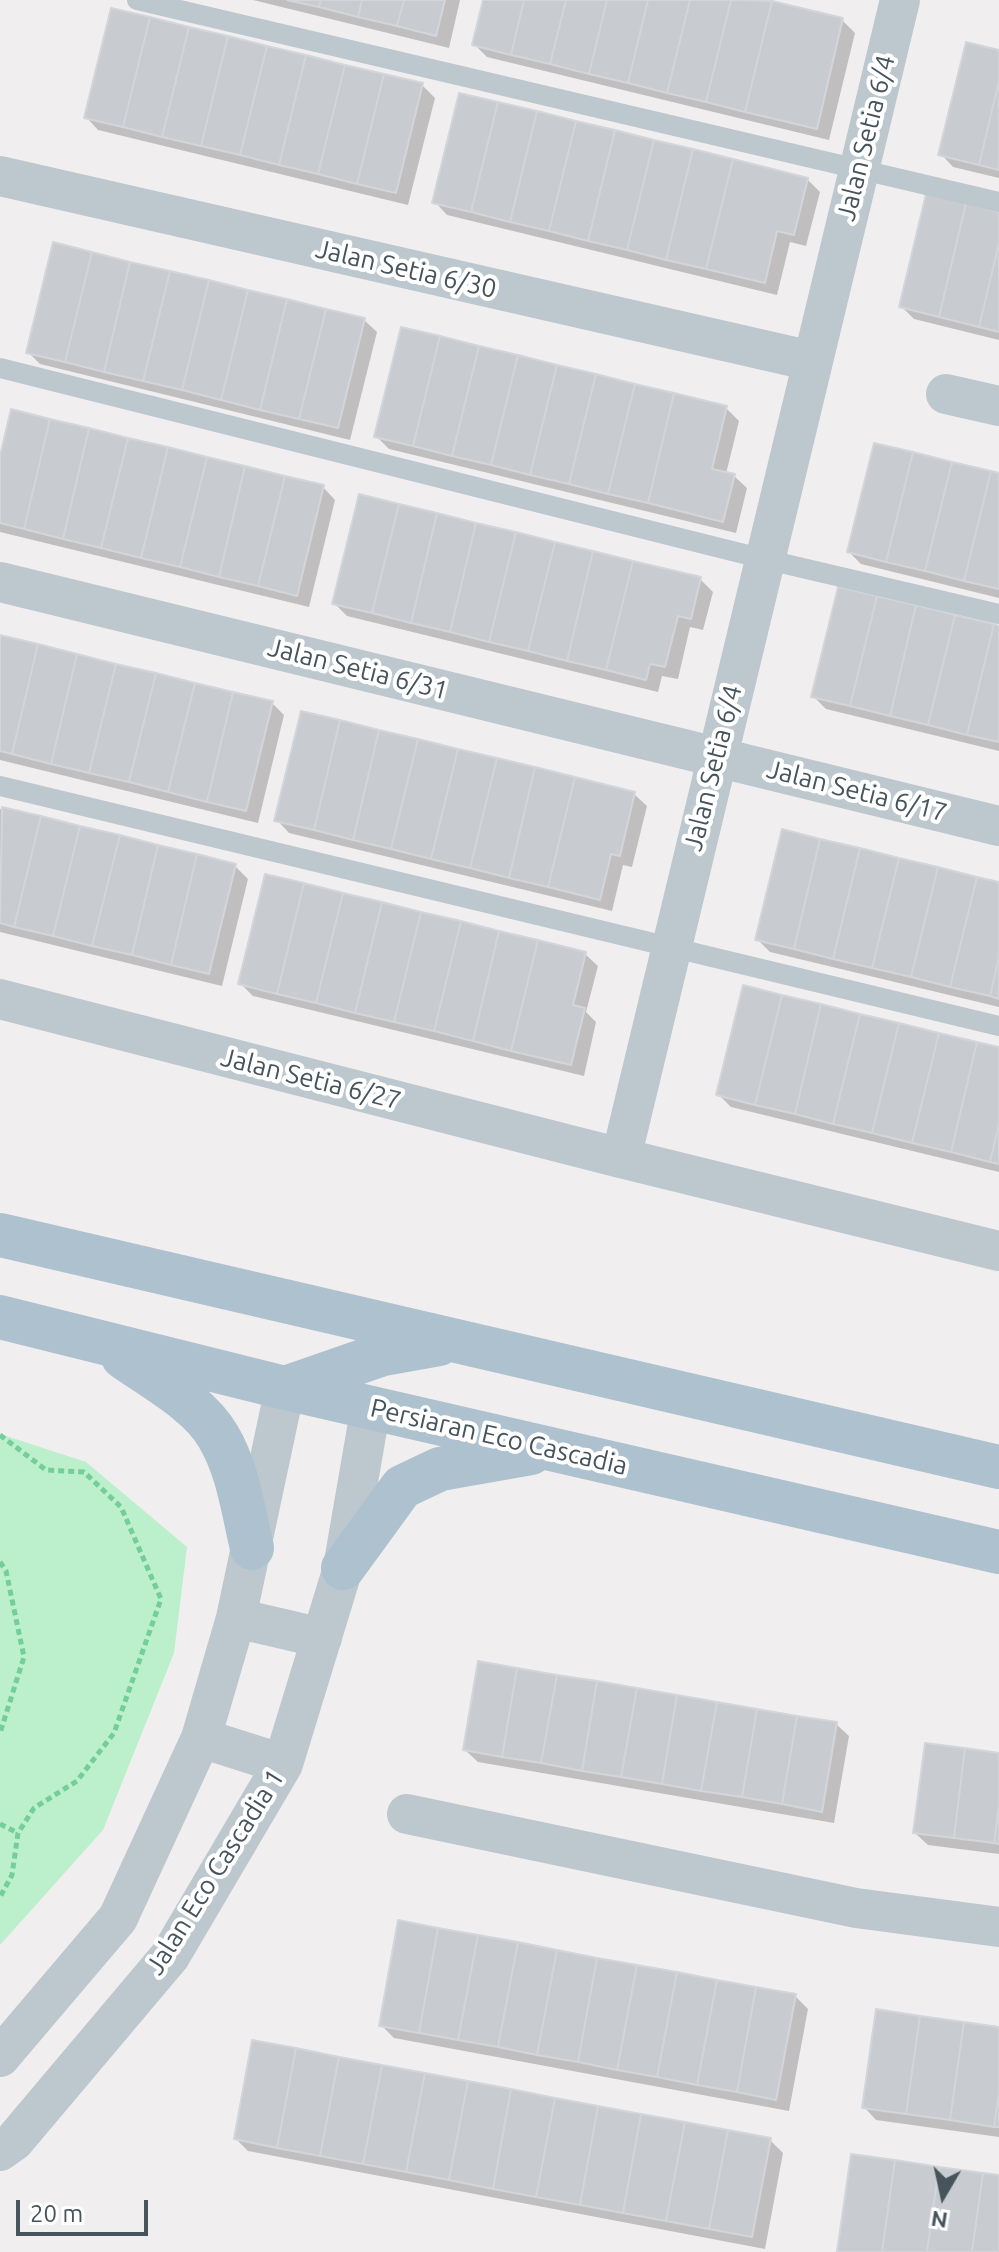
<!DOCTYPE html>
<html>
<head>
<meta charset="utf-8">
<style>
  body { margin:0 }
  #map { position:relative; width:999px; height:2252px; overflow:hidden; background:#f1eeef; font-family:Ubuntu,sans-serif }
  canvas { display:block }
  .north { position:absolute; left:903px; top:2156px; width:80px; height:80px; -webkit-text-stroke:6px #fff; paint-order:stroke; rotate:189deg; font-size:22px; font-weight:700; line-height:32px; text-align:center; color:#46545c }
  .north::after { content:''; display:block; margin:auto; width:28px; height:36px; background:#46545c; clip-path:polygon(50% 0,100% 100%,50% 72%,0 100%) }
  .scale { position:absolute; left:16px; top:2200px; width:132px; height:36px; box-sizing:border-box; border:4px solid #46545c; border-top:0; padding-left:10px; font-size:24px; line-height:28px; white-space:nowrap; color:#46545c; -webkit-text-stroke:6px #fff; paint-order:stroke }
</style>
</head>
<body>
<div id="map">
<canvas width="999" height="2252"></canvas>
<div class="north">N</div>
<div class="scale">20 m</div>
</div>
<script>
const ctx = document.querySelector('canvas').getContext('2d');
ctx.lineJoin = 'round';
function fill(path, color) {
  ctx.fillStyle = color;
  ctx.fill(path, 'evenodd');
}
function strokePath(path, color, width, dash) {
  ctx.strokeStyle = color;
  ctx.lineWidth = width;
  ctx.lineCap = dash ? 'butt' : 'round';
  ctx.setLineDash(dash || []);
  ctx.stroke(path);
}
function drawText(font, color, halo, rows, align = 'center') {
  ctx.font = font + ' Ubuntu,sans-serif';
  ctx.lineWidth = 8;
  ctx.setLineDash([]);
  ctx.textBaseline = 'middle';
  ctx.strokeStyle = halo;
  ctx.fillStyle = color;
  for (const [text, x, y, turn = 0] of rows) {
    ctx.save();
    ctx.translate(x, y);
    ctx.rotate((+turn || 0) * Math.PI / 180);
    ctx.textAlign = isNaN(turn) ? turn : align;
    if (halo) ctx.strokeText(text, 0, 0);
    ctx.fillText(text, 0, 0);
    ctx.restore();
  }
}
fill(new Path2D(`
  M0,1434L86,1462L187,1547L174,1653L103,1830L0,1945Z`), '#bcefcb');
fill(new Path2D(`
  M253,0H460L449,48Z
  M485,0H759L842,20L855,33L829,140L487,57L474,44Z
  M999,52V178L953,167L941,154Z
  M422,85L435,98L408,205L98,130L86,117Z
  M807,179L820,192L806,246L790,242L777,295L447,215L435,202Z
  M999,214V340L914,319L901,306Z
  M364,320L377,332L350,440L40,364L28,352Z
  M726,408L739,421L726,474L734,476L747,488L736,533L389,449L376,436Z
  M0,464L323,487L335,500L309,607L0,532Z
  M999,475V598L861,564L849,552Z
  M700,579L713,592L703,630L690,627L678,679L662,676L658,692L347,616L335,604Z
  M999,628V751L826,709L813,696Z
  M0,637L272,703L284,715L258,823L0,760Z
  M634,794L647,806L632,867L623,865L612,911L289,833L277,820Z
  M0,809L235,866L248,879L222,986L0,932Z
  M999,884V1007L770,952L757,939Z
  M585,954L598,966L586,1012L596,1022L584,1076L253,996L240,983Z
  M999,1049V1172L731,1107L718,1094Z
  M836,1724L849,1736L834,1823L478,1762L465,1750Z
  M999,1755V1854L928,1845L915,1833Z
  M795,1996L808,2009L789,2111L394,2038L381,2025Z
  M999,2029V2137L876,2120L864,2107Z
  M236,2139L770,2140L783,2153L765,2249L248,2151Z`), '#0003');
const building = new Path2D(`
  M287,0H321L319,7Z
  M321,0H362L358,17L319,7Z
  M362,0H404L397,26L358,17Z
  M404,0H445L436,36L397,26Z
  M483,0H524L511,55L472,45Z
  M524,0H566L550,64L511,55Z
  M566,0H607L589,74L550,64Z
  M607,0H648L628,83L589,74Z
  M648,0H690L667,93L628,83Z
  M690,0H731L706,102L667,93Z
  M731,0L772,1L745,112L706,102Z
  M772,1L843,18L817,129L745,112Z
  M111,8L150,17L123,127L84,118Z
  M150,17L189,27L162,137L123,127Z
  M189,27L228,36L201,146L162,137Z
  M228,36L267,46L240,155L201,146Z
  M966,42L999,50V81L979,165L938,155Z
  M267,46L306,55L279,165L240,155Z
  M306,55L345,65L318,174L279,165Z
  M345,65L384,74L357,184L318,174Z
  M384,74L423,83L396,193L357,184Z
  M999,81V170L979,165Z
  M459,93L498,102L471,212L432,203Z
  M498,102L537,111L510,222L471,212Z
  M537,111L576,121L549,231L510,222Z
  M576,121L615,130L588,241L549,231Z
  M615,130L654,140L627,250L588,241Z
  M654,140L693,149L666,260L627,250Z
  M693,149L733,159L706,269L666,260Z
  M733,159L808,178L794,235L777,231L765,283L706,269Z
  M926,194L966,203L939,317L899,307Z
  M966,203L999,212V243L979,327L939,317Z
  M53,242L92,252L65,362L26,353Z
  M999,243V332L979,327Z
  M92,252L130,262L104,372L65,362Z
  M130,262L170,271L143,381L104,372Z
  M170,271L209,280L182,390L143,381Z
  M209,280L248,290L221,400L182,390Z
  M248,290L287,299L260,410L221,400Z
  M287,299L326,309L299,419L260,410Z
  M326,309L365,318L338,428L299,419Z
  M401,327L440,336L413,446L374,437Z
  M440,336L479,346L452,456L413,446Z
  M479,346L518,355L491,465L452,456Z
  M518,355L557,365L530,475L491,465Z
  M557,365L596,374L569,484L530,475Z
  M596,374L635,384L608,494L569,484Z
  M635,384L674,393L648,503L608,494Z
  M674,393L727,406L712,469L735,474L723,522L648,503Z
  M11,409L50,419L24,529L0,523V456Z
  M50,419L89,428L63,539L24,529Z
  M89,428L128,438L101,548L63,539Z
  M128,438L168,447L141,558L101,548Z
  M874,443L913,452L886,562L847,552Z
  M168,447L207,457L180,567L141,558Z
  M913,452L952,462L925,571L886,562Z
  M207,457L245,466L219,577L180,567Z
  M952,462L991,471L964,581L925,571Z
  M245,466L285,476L258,586L219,577Z
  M991,471L999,473V589L964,581Z
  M285,476L324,485L297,596L258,586Z
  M359,494L399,504L372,613L332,604Z
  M399,504L437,513L411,623L372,613Z
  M437,513L476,523L450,632L411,623Z
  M476,523L516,532L489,642L450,632Z
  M516,532L555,542L528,651L489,642Z
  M555,542L593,551L567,661L528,651Z
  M593,551L633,561L606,670L567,661Z
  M633,561L701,577L691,619L678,616L665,667L650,664L646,680L606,670Z
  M838,587L877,596L850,706L811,697Z
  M877,596L916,605L890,716L850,706Z
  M916,605L955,615L928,725L890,716Z
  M955,615L994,624L967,735L928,725Z
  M994,624L999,626V742L967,735Z
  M0,635L38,644L12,754L0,751Z
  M38,644L77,654L51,764L12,754Z
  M77,654L116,664L89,773L51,764Z
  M116,664L156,673L129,782L89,773Z
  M156,673L195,683L168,792L129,782Z
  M195,683L233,692L207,802L168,792Z
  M233,692L273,701L246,811L207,802Z
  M301,711L340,720L314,830L274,821Z
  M340,720L379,730L353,840L314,830Z
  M379,730L418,739L391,849L353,840Z
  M418,739L458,749L431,859L391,849Z
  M458,749L497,758L470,868L431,859Z
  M497,758L535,767L509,878L470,868Z
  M535,767L575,777L548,887L509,878Z
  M575,777L635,792L620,856L611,854L600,900L548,887Z
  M2,807L41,816L14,927L0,923Z
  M41,816L80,826L53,936L14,927Z
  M80,826L120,835L92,946L53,936Z
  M782,829L820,839L794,949L755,940Z
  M120,835L158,845L132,955L92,946Z
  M820,839L860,848L833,959L794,949Z
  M158,845L197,854L171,965L132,955Z
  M860,848L899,858L872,968L833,959Z
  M197,854L236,864L209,974L171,965Z
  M899,858L938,867L911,977L872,968Z
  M938,867L977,877L950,987L911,977Z
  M265,874L304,883L277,994L238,984Z
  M977,877L999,882V957L990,996L950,987Z
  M304,883L343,893L316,1003L277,994Z
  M343,893L382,902L355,1013L316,1003Z
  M382,902L421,912L394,1022L355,1013Z
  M421,912L461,921L434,1031L394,1022Z
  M461,921L499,931L473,1041L434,1031Z
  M499,931L538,940L511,1051L473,1041Z
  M538,940L586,952L573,1005L585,1008L571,1065L511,1051Z
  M999,957V999L990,996Z
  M743,985L782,995L755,1105L716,1095Z
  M782,995L821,1004L795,1114L755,1105Z
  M821,1004L860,1014L833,1124L795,1114Z
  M860,1014L899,1023L872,1133L833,1124Z
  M899,1023L939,1033L912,1143L872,1133Z
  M939,1033L977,1042L951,1152L912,1143Z
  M977,1042L999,1047V1124L990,1162L951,1152Z
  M999,1124V1164L990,1162Z
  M478,1661L517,1668L502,1757L463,1750Z
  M517,1668L557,1675L541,1763L502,1757Z
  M557,1675L597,1681L582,1771L541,1763Z
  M597,1681L637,1688L621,1777L582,1771Z
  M637,1688L677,1695L662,1784L621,1777Z
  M677,1695L717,1702L701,1791L662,1784Z
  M717,1702L757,1709L742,1797L701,1791Z
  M757,1709L797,1716L782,1804L742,1797Z
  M797,1716L837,1722L822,1812L782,1804Z
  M925,1743L965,1748L954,1838L913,1833Z
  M965,1748L999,1753V1805L994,1843L954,1838Z
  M999,1805V1844L994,1843Z
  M398,1920L438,1928L419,2033L379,2026Z
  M438,1928L478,1935L458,2040L419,2033Z
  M478,1935L518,1942L498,2047L458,2040Z
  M518,1942L557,1950L537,2055L498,2047Z
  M557,1950L597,1958L578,2062L537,2055Z
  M597,1958L637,1965L617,2070L578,2062Z
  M637,1965L677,1972L657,2077L617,2070Z
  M677,1972L717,1980L697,2085L657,2077Z
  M717,1980L756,1987L737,2092L697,2085Z
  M756,1987L796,1994L776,2100L737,2092Z
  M876,2009L920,2016L906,2114L862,2108Z
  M920,2016L964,2022L950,2120L906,2114Z
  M964,2022L999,2027V2093L994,2127L950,2120Z
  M252,2040L296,2048L277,2148L234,2139Z
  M296,2048L339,2057L320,2156L277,2148Z
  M339,2057L382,2065L363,2164L320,2156Z
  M382,2065L425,2073L406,2172L363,2164Z
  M425,2073L468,2081L449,2180L406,2172Z
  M468,2081L511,2089L493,2189L449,2180Z
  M511,2089L555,2098L536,2197L493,2189Z
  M999,2093V2127H994Z
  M555,2098L598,2106L580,2205L536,2197Z
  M598,2106L641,2114L623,2213L580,2205Z
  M641,2114L685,2122L666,2221L623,2213Z
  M685,2122L728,2130L709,2229L666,2221Z
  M728,2130L771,2138L752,2237L709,2229Z
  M851,2154L895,2160L882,2252H837Z
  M895,2160L939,2167L927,2252H882Z
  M939,2167L983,2173L972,2252H927Z
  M983,2173L999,2175V2252H972Z`);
fill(building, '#c8ccd1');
strokePath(building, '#d2d5da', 2);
strokePath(new Path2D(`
  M0,1435L46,1470L84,1472L121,1507L161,1599L114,1733L77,1781L34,1808L18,1833L12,1875L0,1897
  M0,1562L6,1571L24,1657L0,1733
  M0,1824L18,1833`), '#74ce99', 5, [6, 4]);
strokePath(new Path2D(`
  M137,0L999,202
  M0,368L764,559L999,614
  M0,786L999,1026`), '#bcc7ce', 20);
strokePath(new Path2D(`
  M900,0L621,1158L999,1251
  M0,176L812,361
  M946,394L999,406
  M0,582L999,826
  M0,999L621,1158
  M236,1618L322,1638
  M201,1738L283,1764
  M407,1814L856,1908L999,1927
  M0,2057L118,1918L201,1738L236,1618L285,1388
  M0,2151L14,2141L170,1956L283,1764L343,1568L371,1406`), '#bcc7ce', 40);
strokePath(new Path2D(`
  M0,1235L999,1467
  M0,1317L285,1388L999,1552
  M123,1357C154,1379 199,1403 218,1436C238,1469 243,1511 252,1548
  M285,1388L383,1354L439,1344
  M343,1568L402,1487L440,1469L531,1453`), '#aec1ce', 44);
drawText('26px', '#46545c', '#fff', [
  ["Jalan Setia 6/4",866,138,-76],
  ["Jalan Setia 6/30",406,269,13],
  ["Jalan Setia 6/31",358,669,14],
  ["Jalan Setia 6/4",713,768,-76],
  ["Jalan Setia 6/17",857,791,14],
  ["Jalan Setia 6/27",311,1079,14],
  ["Persiaran Eco Cascadia",499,1437,13],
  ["Jalan Eco Cascadia 1",215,1872,-58]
]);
</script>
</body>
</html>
